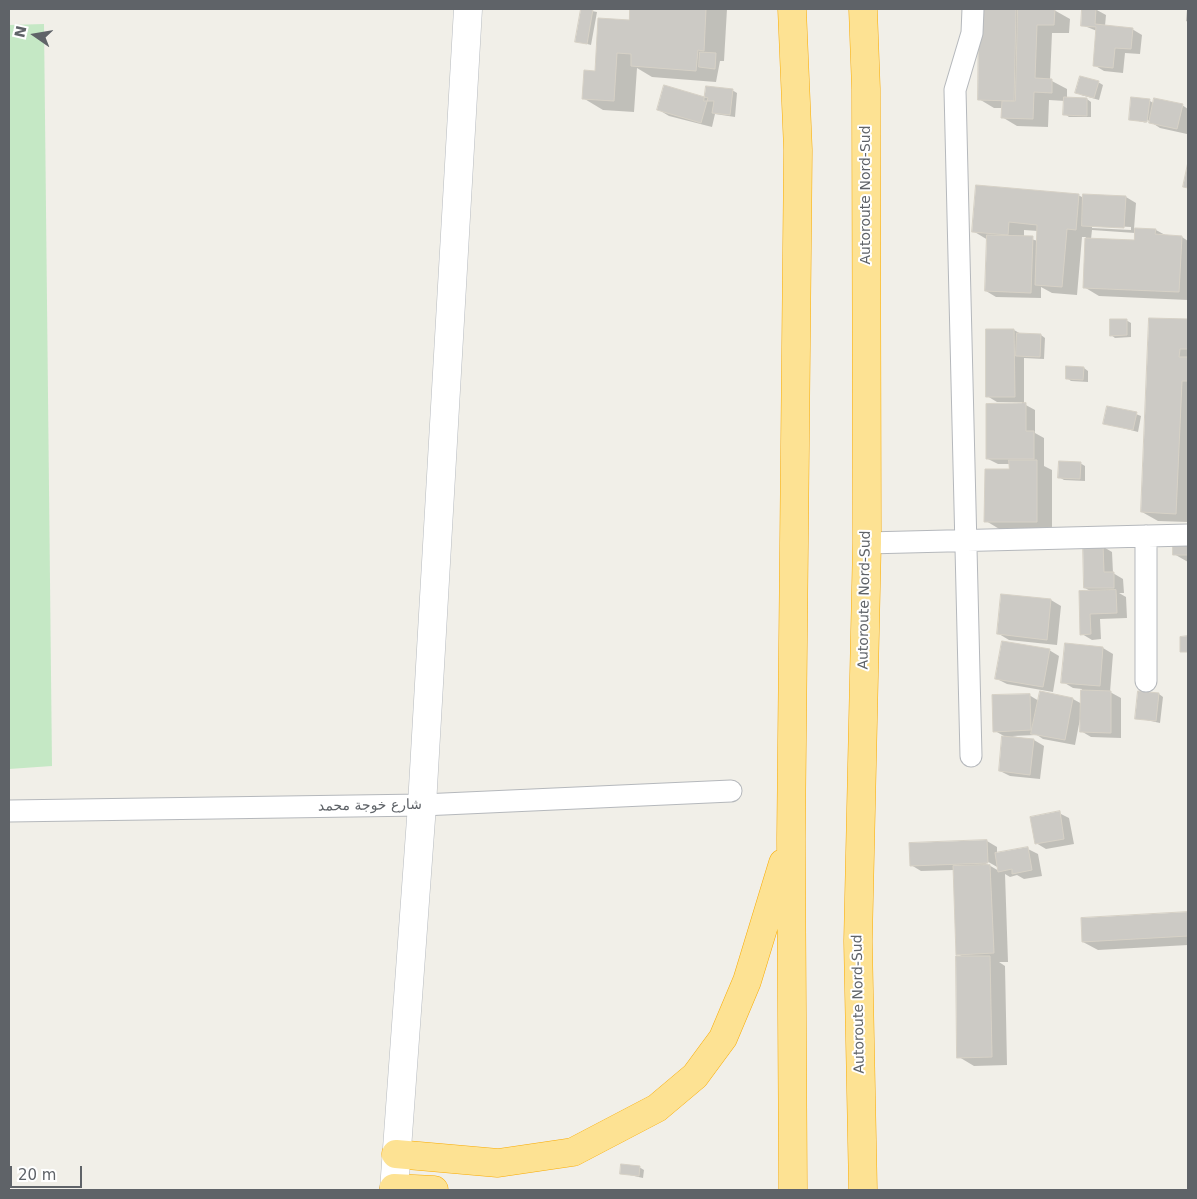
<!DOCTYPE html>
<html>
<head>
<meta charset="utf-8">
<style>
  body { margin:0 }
  #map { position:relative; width:1197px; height:1199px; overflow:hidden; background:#f1efe8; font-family:"DejaVu Sans",sans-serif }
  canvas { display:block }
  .frame { position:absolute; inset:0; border:10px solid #5f6368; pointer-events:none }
  .north { position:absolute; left:10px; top:10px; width:50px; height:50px; -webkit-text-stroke:4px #fff; paint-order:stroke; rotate:283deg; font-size:14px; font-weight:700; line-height:20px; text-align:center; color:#5f6368 }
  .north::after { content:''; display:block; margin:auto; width:18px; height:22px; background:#5f6368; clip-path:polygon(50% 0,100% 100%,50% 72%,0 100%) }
  .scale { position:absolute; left:10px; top:1166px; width:72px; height:22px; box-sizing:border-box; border:2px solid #5f6368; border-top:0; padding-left:6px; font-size:15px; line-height:18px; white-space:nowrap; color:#5f6368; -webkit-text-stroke:4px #fff; paint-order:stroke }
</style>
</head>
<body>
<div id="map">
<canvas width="1197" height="1199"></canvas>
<div class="frame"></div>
<div class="north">N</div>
<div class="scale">20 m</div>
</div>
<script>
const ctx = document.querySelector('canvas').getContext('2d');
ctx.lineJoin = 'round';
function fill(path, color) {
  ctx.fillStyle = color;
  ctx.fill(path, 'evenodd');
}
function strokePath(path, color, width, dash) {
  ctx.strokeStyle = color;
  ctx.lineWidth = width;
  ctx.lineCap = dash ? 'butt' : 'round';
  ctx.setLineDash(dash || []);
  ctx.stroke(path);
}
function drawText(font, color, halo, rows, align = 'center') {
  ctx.font = font + ' "DejaVu Sans",Cairo,sans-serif';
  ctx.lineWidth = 4;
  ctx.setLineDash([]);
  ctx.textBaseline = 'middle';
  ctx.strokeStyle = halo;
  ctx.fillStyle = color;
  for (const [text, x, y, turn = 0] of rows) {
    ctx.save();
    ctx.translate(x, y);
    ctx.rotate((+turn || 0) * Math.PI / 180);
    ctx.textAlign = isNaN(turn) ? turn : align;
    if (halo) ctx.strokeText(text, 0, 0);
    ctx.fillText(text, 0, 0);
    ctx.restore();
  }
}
fill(new Path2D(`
  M44,24L52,766L9,769V25Z`), '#c5e8c5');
fill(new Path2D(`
  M582,9L597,12L591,45L576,41Z
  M631,9H727L724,61H720L716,82L652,77L637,68L634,112L603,110L583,98L596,73L630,22Z
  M980,9L1054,10L1070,19L1069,33H1052L1050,80L1067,89V98L1087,99L1091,102V117H1069L1065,114V101L1049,100L1048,127L1017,126L1002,117L1003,108H994L979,99Z
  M1084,9H1095L1106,15L1105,26L1132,29L1142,35L1140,54L1125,53L1123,73L1104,71L1094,65L1097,31L1082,25Z
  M1187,9H1188V22L1186,21Z
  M1098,82L1103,85L1099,100L1081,95Z
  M732,90L737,93L735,117L715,114L712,127L669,116L659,110Z
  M1150,101L1155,104L1182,105L1188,109L1187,134L1160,128L1143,117L1141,120L1147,123L1130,119Z
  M1078,195L1084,198L1126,197L1136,203L1134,229L1156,230L1167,236L1182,237L1188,241V300L1099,296L1084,287L1086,237H1082L1077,295L1052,293L1041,287V298L996,297L986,291L988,240L973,231ZM1092,225L1131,227V230L1092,228ZM1024,230L1038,231V241L1024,237ZM1092,230L1135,233V241L1091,239Z
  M1151,319L1188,321V522L1158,521L1142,512Z
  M1126,320L1131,323V337L1115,338L1111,335Z
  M987,330H1014L1021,334L1041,335L1045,338L1044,359L1024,358V404L1035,410V433L1044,438V466L1052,470V530H1001L986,521L1011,470V464H998L988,459L1022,404V402H997L987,396Z
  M1084,368L1088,371V382L1071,381L1067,378Z
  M1136,414L1141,416L1138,432L1104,423Z
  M1080,463L1085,466V481L1064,480L1059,477Z
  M1102,546L1112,552L1113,573L1123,579L1124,593H1119L1126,597L1127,618L1100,619L1101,639L1092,640L1082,634L1092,592L1085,588Z
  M1175,546L1188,547V562L1174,554Z
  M1051,600L1061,606L1057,645L1009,640L999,634Z
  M1066,644L1103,648L1113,654L1110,692L1121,698V738L1091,737L1081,731L1080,719L1075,745L1043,739L1037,735L1012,736L1034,740L1044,746L1040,779L1010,776L1000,771L1004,736L995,731L1029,695L1039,701L1041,692L1073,699L1082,704V689L1073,688L1063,682Z
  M1049,650L1059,656L1053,692L1007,684L997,679Z
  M1159,694L1163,697L1160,723L1137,718Z
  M1059,813L1069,818L1074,844L1046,849L1036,843Z
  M987,841L997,847V854L1028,849L1038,854L1042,876L1024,879L1017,875L1010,877L1005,874L1008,962H999L1005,966L1007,1065L974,1066L959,1057L963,957L958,954L954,870L921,871L911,865ZM983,859L999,868V871L982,861Z
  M1188,914V945L1098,950L1083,942L1082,919Z
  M639,1167L644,1170L643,1178L621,1173Z`), '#0003');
const building = new Path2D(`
  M581,9H593L587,44L575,42Z
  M630,9H706L704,51L698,50L696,71L631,66V54L617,53L614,101L582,99L584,70L595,71L598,18L629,20Z
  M979,9H1016L1014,101L978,100Z
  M1018,9H1055L1054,25H1037L1035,78L1052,79V93L1034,92L1033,119L1001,118L1002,101H1015Z
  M1082,9H1096L1095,24L1133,28L1131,49L1115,48L1113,68L1093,66L1096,27L1081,26Z
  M700,52L716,53L715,69L699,67Z
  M1080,76L1099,81L1094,98L1075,93Z
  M664,85L708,98L701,123L657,110Z
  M706,86L733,89L730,115L712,113L714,101H704Z
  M1064,97L1087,98V116L1063,115Z
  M1131,97L1150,99L1147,122L1129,120Z
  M1154,98L1183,104L1177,129L1149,123Z
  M1188,162V188L1183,187Z
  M976,185L1079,194L1076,230L1067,229L1062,287L1035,285L1037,225L1009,222L1008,235L972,232Z
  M1083,194L1126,196L1124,228L1082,226Z
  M1135,228L1156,229L1155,234L1182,236L1179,292L1083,288L1085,238L1134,240Z
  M987,235L1033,236L1031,293L985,291Z
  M1149,318L1188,319V349H1180L1179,357H1188V381H1182L1176,514L1141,512Z
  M1110,319H1127V335L1110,336Z
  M986,329H1014L1015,397H986Z
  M1017,333L1041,334L1040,357L1016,356Z
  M1066,366L1084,367L1083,380L1066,379Z
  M1026,403V431H1034V459H986V404Z
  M1107,406L1137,412L1133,430L1103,424Z
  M1009,460H1037V522H984L985,469H1009Z
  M1059,461L1081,462L1080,479L1058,478Z
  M1083,545H1103L1104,572H1114V588H1084Z
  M1173,545H1188V555H1173Z
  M1116,590L1117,613L1090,614L1091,634L1080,635L1079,591Z
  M1001,594L1051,599L1047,640L997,634Z
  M1188,636V652H1180V637Z
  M1002,641L1050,649L1043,687L995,679Z
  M1065,643L1103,647L1100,686L1061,683Z
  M1081,690L1111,691V733L1080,732Z
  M1040,691L1073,698L1065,740L1031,734Z
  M1138,691L1159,693L1156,721L1135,719Z
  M1030,694L1031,730L993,732L992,695Z
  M1002,736L1034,739L1030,775L999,771Z
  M1060,811L1064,839L1035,844L1030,817Z
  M987,840L988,863L910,866L909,843Z
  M1028,847L1032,870L1012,874V869L998,872L995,853Z
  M990,865L994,953L956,955L953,866Z
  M1188,912V936L1082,942L1081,918Z
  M956,956H990L992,1057L957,1058Z
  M621,1164L640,1166L639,1176L620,1174Z`);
fill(building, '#cccac5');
strokePath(building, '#d6d1c6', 1);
const street = new Path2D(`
  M1146,536V681
  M867,543L1188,535
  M971,756L955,90L972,33L973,9
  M9,811L422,805L731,791`);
const secondary = new Path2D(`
  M394,1190L422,805L468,9`);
const highway = new Path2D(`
  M792,9L798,150L791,838L793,1190
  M396,1154L498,1163L573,1152L657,1108L695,1076L723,1038L747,981L783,863
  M394,1188L434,1190
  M863,1190L858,941L867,543L866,89L863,9`);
strokePath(street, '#b5b8bc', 23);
strokePath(secondary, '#b6babf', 29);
strokePath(highway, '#f9ab00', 29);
strokePath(street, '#fff', 21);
strokePath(secondary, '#fff', 28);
strokePath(highway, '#fde293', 28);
drawText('14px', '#5f6368', '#fff', [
  ["Autoroute Nord-Sud",866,195,-90],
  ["Autoroute Nord-Sud",865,600,-89],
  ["شارع خوجة محمد",370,806,-1],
  ["Autoroute Nord-Sud",859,1004,-91]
]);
</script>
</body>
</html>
